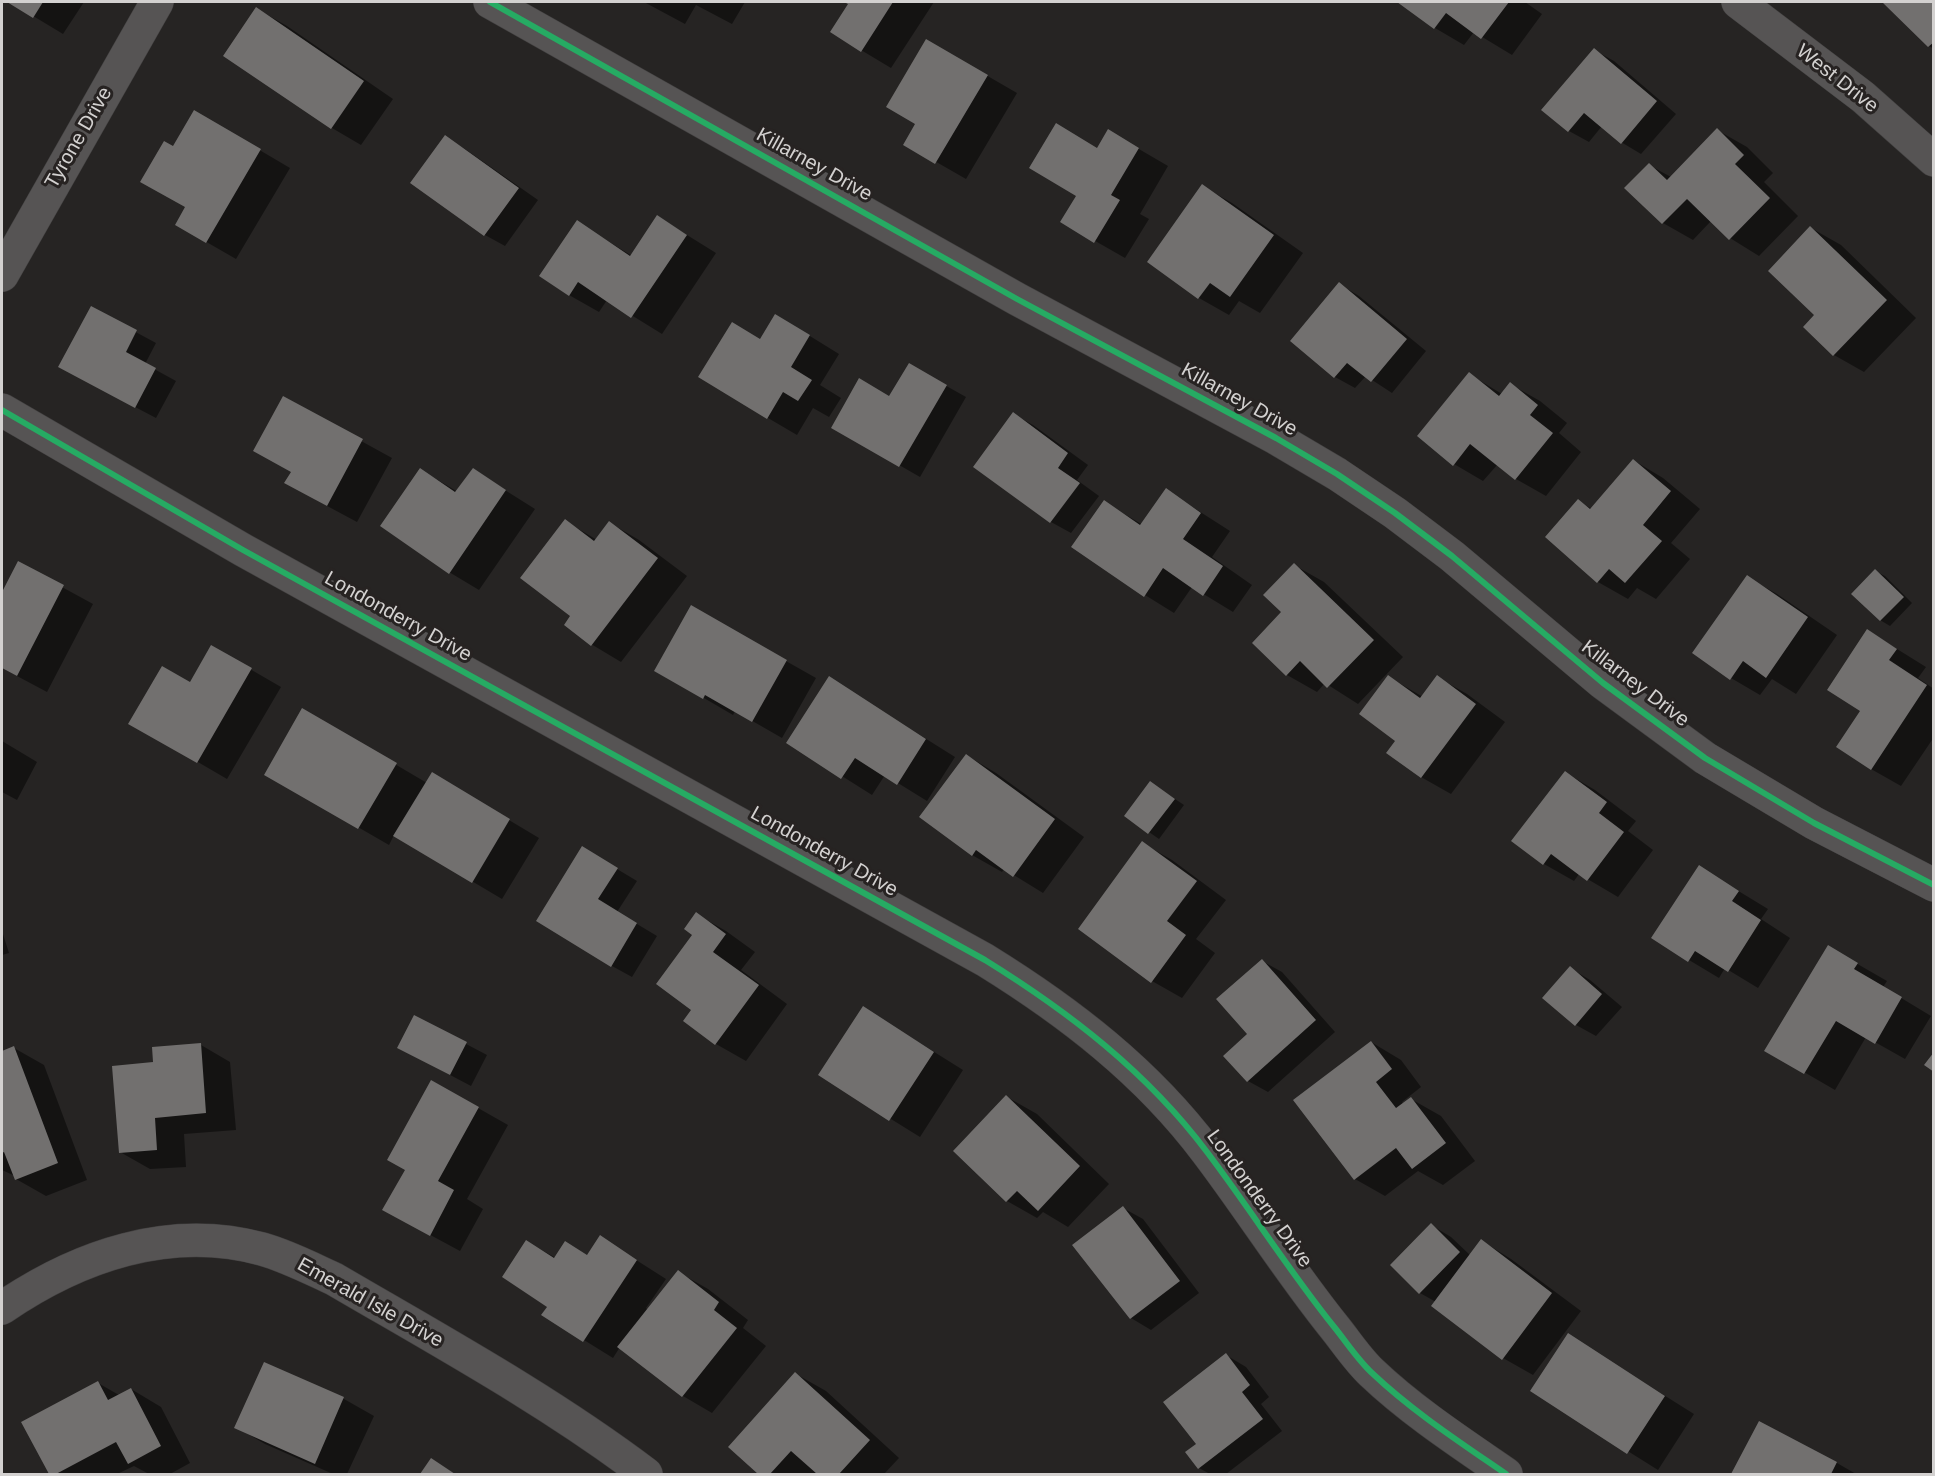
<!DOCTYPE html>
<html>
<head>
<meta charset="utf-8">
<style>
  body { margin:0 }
  #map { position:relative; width:1935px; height:1476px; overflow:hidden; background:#262423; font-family:Helvetica,sans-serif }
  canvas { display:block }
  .frame { position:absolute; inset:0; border:3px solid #d3d1d0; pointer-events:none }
</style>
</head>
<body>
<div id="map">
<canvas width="1935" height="1476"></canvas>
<div class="frame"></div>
</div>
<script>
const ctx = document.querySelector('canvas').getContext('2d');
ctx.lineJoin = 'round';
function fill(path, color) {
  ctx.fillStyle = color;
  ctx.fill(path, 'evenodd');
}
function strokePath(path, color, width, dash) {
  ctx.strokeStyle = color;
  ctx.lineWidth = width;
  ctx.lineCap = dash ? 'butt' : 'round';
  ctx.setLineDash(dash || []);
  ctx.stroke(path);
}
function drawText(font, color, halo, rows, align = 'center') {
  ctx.font = font + ' Helvetica,sans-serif';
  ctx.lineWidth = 6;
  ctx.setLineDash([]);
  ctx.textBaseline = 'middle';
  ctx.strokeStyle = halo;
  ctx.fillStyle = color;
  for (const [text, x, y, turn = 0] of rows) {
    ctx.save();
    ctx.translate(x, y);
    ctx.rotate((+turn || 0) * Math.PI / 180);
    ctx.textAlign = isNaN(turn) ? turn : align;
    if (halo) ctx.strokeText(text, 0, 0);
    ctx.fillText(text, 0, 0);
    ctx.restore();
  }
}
fill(new Path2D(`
  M10,2H84L63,34Z
  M644,2H745L732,24L696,5L685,24Z
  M847,2H934L891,68L861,50L850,3Z
  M1399,2H1525L1542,14L1512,55L1474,32L1464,45L1435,28Z
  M1885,2H1934V49L1929,46Z
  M257,9L287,26L393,99L361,145L332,128Z
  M927,41L1017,93L966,179L905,144L917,123Z
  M1594,50L1614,61L1676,114L1641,154L1621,142L1602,126L1589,142L1569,131Z
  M195,112L290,168L236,259L177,225L187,207L174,148Z
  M1717,130L1747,147L1773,173L1764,182L1798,216L1759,256L1730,238L1711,221L1693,240L1663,223L1649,165L1671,177Z
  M1108,131L1168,166L1140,214L1149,219L1125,258L1062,222L1078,195L1098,149Z
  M445,137L465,149L538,200L505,246L485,235Z
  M1202,186L1232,203L1303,253L1260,313L1239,301L1229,315L1199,298Z
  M658,217L716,253L662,334L607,300L599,312L569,295L577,222L632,256Z
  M1811,228L1841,245L1916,318L1864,372L1834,355L1805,327L1816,315Z
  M1339,284L1359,296L1426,351L1392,393L1366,376L1355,388L1335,377Z
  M91,308L156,343L145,364L176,381L156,418L80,378Z
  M805,333L839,354L820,385L841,398L829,417L813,408L797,435L768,418L761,340Z
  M909,365L966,397L920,477L833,427L890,398Z
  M1469,374L1502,394L1510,384L1540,401L1567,423L1559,433L1581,452L1546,496L1516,479L1498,464L1483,481L1454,464Z
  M283,398L392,458L357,522L316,500L292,472Z
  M1013,414L1033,425L1088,465L1077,480L1099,496L1071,533L1051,522L975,467Z
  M1633,460L1663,478L1700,509L1671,543L1690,559L1656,599L1637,588L1628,599L1598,582L1578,501L1592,509Z
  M421,470L458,492L473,470L535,509L479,590L449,572Z
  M1166,490L1230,531L1212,557L1252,585L1233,612L1192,587L1174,613L1145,595L1104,502L1143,525Z
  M565,521L597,540L610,523L639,540L687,576L621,662L591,644L572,616Z
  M18,563L93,604L47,692L2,668V595Z
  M1294,565L1324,582L1403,657L1358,704L1325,683L1317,692L1287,675L1284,612Z
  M1875,571L1885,576L1912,603L1890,626L1880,620Z
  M1747,577L1777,594L1837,635L1796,694L1772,679L1760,695L1731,678Z
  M692,608L816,678L782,738L735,711L733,715L656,670Z
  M1868,631L1926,667L1918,678L1934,689V737L1901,786L1871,769L1862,711Z
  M212,647L281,687L227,779L131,723L190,684Z
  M1389,677L1423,697L1437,677L1467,694L1505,722L1451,794L1421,777L1397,740Z
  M829,678L955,757L927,801L885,775L872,795L788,742Z
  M303,710L427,783L462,792L539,838L502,899L394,835L389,845L266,774Z
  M2,741L37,762L17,800L2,792Z
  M966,755L996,773L1084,837L1043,893L1004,869L1002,872L972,855Z
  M1566,773L1595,790L1636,821L1628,831L1653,850L1618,897L1579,874L1574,881L1544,864Z
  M1151,783L1184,805L1159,839L1126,816Z
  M1142,843L1172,860L1226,900L1196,939L1215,953L1182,998L1152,981L1080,929Z
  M582,848L637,881L617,912L657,936L632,977L612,966Z
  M1699,867L1768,909L1761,919L1790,938L1758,988L1725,968L1719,978L1689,960Z
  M696,914L726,931L755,952L741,970L787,1004L746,1061L716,1044L685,1021L693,1009L694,934Z
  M2,931L9,953L2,955Z
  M1828,947L1887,981L1883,987L1931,1016L1905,1059L1866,1037L1835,1090L1766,1050Z
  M1262,961L1282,972L1335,1032L1268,1092L1248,1081L1249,1034Z
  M1570,968L1590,980L1622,1007L1596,1036L1576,1025Z
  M864,1008L963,1070L920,1137L820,1075Z
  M415,1017L487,1055L471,1086L399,1048Z
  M1371,1042L1401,1060L1421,1087L1402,1102L1404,1105L1411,1099L1441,1116L1475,1161L1443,1185L1418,1171L1385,1196L1355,1179Z
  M201,1045L230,1062L236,1130L184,1134L186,1167L150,1169L120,1152L154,1064Z
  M14,1048L44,1065L87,1180L46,1196L16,1179L15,1176L2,1170V1052Z
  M1007,1097L1037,1114L1109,1184L1068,1227L1043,1212L1037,1218L1007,1201Z
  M478,1108L508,1125L467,1199L483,1209L460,1251L384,1210Z
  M1123,1208L1143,1219L1199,1293L1151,1330L1131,1318Z
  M1431,1225L1451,1237L1471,1256L1482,1241L1511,1259L1581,1311L1533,1375L1503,1358L1436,1302L1420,1293Z
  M600,1237L666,1279L646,1308L648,1310L678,1272L708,1289L748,1320L743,1328L766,1346L712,1413L683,1396L620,1347L613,1358L584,1340L549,1307L527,1242L556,1258L588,1256Z
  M1568,1335L1694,1414L1658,1470L1532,1391Z
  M1226,1355L1246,1367L1269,1397L1261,1404L1282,1431L1226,1474H1210L1199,1468L1187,1452L1198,1444Z
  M265,1364L344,1399L374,1416L347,1474H333L265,1444L236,1427Z
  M796,1374L826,1391L899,1458L884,1474H819L817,1472L815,1474H760L730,1447Z
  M98,1383L119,1395L131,1389L161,1407L190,1463L170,1474H149L134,1466L117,1474H50L23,1423Z
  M1759,1423L1837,1463L1856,1474H1733Z`), '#0007');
fill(new Path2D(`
  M7,2H43L33,18Z
  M844,2H893L861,52L830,32L848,4Z
  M1397,2H1509L1481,39L1446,13L1434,29Z
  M1882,2H1934V42L1928,47Z
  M256,7L364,81L331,129L223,56Z
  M926,39L988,75L935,164L903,145L915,124L886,107Z
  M1594,48L1657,101L1621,144L1584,113L1568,132L1541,110Z
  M194,110L261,149L206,243L175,225L185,207L140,182L164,141L173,146Z
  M1056,123L1097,148L1108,129L1139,148L1111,195L1120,200L1094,243L1060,222L1076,196L1029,168Z
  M1717,128L1744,155L1735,164L1770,198L1729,240L1687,199L1662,224L1624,188L1649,163L1667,180Z
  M445,135L519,188L484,236L410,183Z
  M1202,184L1274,235L1230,297L1210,283L1198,299L1147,262Z
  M657,215L687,235L631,318L578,282L569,296L539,276L577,220L630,256Z
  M1810,226L1887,300L1833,356L1803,327L1814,315L1768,271Z
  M1339,282L1407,339L1371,382L1347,363L1334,378L1290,341Z
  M91,306L137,330L126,352L156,368L135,408L58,367Z
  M775,314L810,335L791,367L812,380L798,401L783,392L767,419L698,377L732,322L760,339Z
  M909,363L947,385L899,467L831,428L859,378L889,396Z
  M1469,372L1499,396L1510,382L1538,405L1530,415L1553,433L1515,480L1470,444L1453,466L1417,436Z
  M283,396L363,439L327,506L284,483L291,472L253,451Z
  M1013,412L1068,453L1058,468L1080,483L1050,523L973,467Z
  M1633,459L1671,491L1643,525L1662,541L1625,583L1609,569L1597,583L1545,537L1578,499L1590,509Z
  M420,468L455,492L473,468L506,490L449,574L380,526Z
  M1166,488L1201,513L1183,539L1223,566L1203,596L1163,568L1144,597L1071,547L1104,500L1140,525Z
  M565,519L594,541L609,521L658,558L591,646L564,625L570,616L520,578Z
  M18,561L64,585L17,676L2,668V592Z
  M1294,563L1374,640L1327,688L1300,661L1286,676L1252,643L1281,612L1263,595Z
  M1875,569L1904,597L1880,621L1851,594Z
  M1747,575L1808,617L1766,678L1743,661L1730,680L1692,653Z
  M691,605L787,660L752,722L705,695L703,699L654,671Z
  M1867,629L1897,649L1889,660L1927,685L1871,770L1836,747L1860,711L1827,690Z
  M211,645L252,668L197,763L128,724L162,666L190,682Z
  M1388,675L1420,698L1437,675L1476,704L1421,778L1386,753L1395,741L1359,714Z
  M829,676L926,739L897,785L855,758L841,779L786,743Z
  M302,708L397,763L358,829L264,775Z
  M966,754L1055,819L1013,877L976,850L972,856L919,817Z
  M1565,771L1607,802L1599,813L1624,832L1587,881L1551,854L1543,865L1511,841Z
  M432,772L510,819L472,883L393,836Z
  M1150,781L1175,799L1148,834L1124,816Z
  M1142,841L1197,881L1167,921L1186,935L1151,983L1078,929Z
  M582,846L618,868L598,899L637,923L611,967L536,921Z
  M1699,865L1739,891L1732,901L1761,920L1728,972L1695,951L1688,962L1651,938Z
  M696,912L726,934L713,952L759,985L715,1045L683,1021L691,1010L656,984L692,935L684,929Z
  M1828,945L1858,963L1854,969L1902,997L1875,1044L1836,1021L1804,1074L1764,1051Z
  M1262,959L1316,1020L1247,1082L1223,1056L1247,1034L1216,999Z
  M1570,966L1602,994L1575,1026L1542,998Z
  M863,1006L934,1052L889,1121L818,1075Z
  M414,1015L467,1042L450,1075L397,1048Z
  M1371,1041L1392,1069L1376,1082L1396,1108L1411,1097L1446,1143L1412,1169L1396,1148L1354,1180L1293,1100Z
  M201,1043L206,1113L155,1118L157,1150L119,1153L112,1066L153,1062L152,1047Z
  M14,1046L58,1163L15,1180L4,1152L2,1153V1051Z
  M1934,1052V1072L1924,1065Z
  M431,1080L479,1107L438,1181L454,1190L430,1236L382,1210L405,1170L387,1160Z
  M1006,1095L1080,1166L1038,1211L1017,1191L1006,1202L953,1151Z
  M1123,1206L1180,1281L1130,1319L1072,1245Z
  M1431,1223L1460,1252L1419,1294L1390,1265Z
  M600,1235L637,1260L583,1342L541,1315L547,1307L502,1277L526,1240L554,1258L565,1241L587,1255Z
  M1481,1239L1552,1293L1502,1360L1431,1306Z
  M678,1270L719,1302L714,1310L737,1328L682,1397L617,1347Z
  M1568,1333L1665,1396L1627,1454L1530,1391Z
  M1226,1353L1250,1385L1242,1392L1263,1419L1198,1469L1185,1452L1196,1444L1163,1402Z
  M264,1362L344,1397L315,1464L234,1428Z
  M795,1372L870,1440L839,1474H817L791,1451L770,1474H758L728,1447Z
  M98,1381L108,1400L131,1388L161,1446L128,1464L116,1442L56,1474H49L21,1422Z
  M1759,1421L1837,1462L1831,1474H1731Z
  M431,1458L455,1474H420Z`), '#72706f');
const minor = new Path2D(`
  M490,2L1017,299L1276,438L1337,474L1395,513L1452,556L1603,683L1705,758L1814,823L1934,885
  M1738,2L1863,97L1934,160
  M2,275L157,2
  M2,410L243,550L985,960C1069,1012 1147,1072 1207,1152C1251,1210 1289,1271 1335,1328C1347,1343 1358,1360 1372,1373C1412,1411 1461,1443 1506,1474
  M2,1308C78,1256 169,1224 262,1249C287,1256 310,1268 334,1279C440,1341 548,1400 646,1474`);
strokePath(minor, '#424040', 34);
strokePath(minor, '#565454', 33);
strokePath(new Path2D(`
  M490,2L1017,299L1276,438L1337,474L1395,513L1452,556L1603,683L1705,758L1814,823L1934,885
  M2,410L243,550L985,960C1069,1012 1147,1072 1207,1152C1251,1210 1289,1271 1335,1328C1347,1343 1358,1360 1372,1373C1412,1411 1461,1443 1506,1474`), '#26ab63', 6);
drawText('20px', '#d3d1d0', '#272322', [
  ["West Drive",1837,79,38],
  ["Tyrone Drive",79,138,-60],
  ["Killarney Drive",814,165,29],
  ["Killarney Drive",1239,400,29],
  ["Londonderry Drive",398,617,29],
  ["Killarney Drive",1635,684,37],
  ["Londonderry Drive",824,852,29],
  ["Londonderry Drive",1259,1199,54],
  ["Emerald Isle Drive",370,1303,29]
]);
</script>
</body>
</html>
